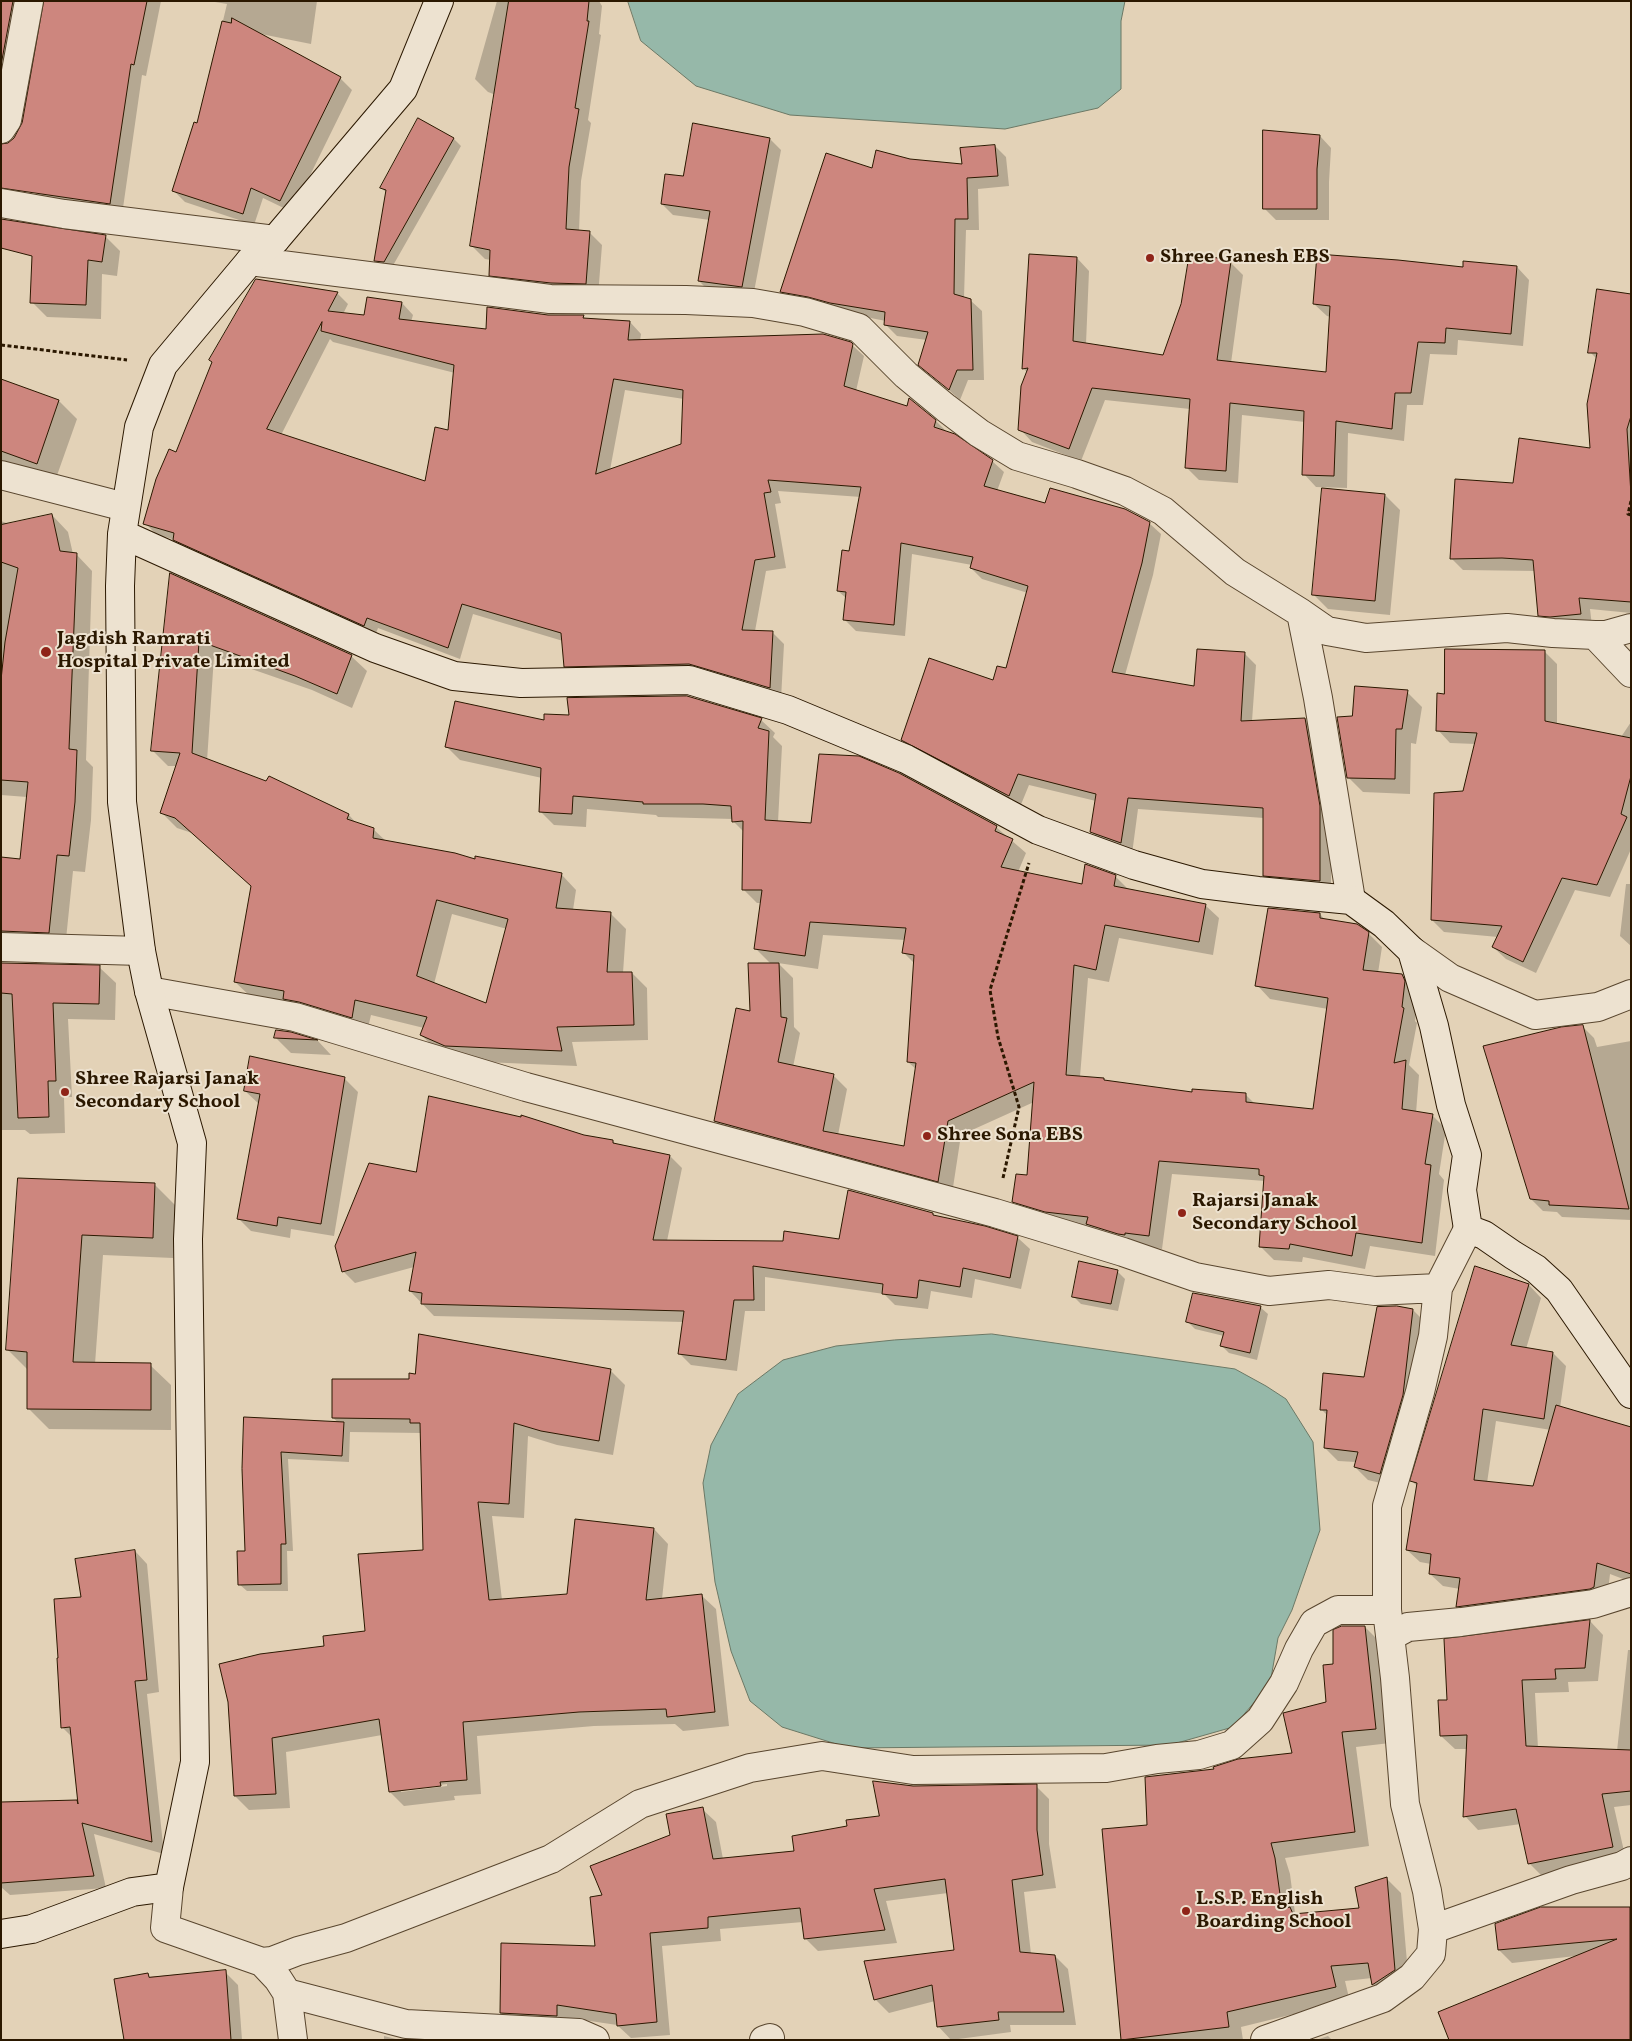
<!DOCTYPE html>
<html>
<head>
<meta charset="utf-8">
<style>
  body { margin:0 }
  #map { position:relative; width:1632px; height:2041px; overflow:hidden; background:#e3d2b7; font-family:Vollkorn,serif }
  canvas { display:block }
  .frame { position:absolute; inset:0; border:2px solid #2b1800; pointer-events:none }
</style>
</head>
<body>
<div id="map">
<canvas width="1632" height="2041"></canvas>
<div class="frame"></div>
</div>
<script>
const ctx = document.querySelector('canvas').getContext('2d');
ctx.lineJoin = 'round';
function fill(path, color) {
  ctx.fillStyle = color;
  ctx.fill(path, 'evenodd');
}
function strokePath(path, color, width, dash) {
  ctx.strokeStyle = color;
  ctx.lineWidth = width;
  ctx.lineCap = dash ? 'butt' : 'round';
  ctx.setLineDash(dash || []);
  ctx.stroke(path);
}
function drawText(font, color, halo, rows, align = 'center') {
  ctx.font = font + ' Vollkorn,serif';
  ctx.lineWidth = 4;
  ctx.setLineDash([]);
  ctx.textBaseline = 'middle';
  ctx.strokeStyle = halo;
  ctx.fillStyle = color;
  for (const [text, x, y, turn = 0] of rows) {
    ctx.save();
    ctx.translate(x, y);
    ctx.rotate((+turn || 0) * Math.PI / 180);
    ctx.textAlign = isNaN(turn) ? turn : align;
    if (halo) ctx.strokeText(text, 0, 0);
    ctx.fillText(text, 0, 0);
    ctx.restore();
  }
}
const water = new Path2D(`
  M628,1H1125L1121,21V89L1098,108L1005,129L790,115L696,86L641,41Z
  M992,1334L1235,1369L1266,1386L1286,1399L1313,1442L1320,1530L1292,1610L1278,1638L1270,1684L1233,1727L1170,1745L849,1748L782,1727L750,1701L731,1651L715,1582L703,1483L711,1445L738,1394L783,1360L836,1346L894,1340Z`);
fill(water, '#96b8a9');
strokePath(water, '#6b7865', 1);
fill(new Path2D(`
  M1,1H31L1,93Z
  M45,1H161L146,76L142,75L122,215L48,204L36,192Z
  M209,1H317L311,44L261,34L340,78L352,90L292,212L263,198L254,225L185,202L173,190L198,124L227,4Z
  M497,1H599L602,6L599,34L601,35L588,120L591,123L581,181L579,231L589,232L602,245L598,296L503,288L490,275L491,260L485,259L472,246L496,95L488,92L475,79Z
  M418,120L454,139L461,146L391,269L382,268L375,260L387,193L381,188Z
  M1320,136L1331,148L1329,182V220H1276L1264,208Z
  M770,139L781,150L753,297L710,292L699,281L710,220L673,215L662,204L684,178Z
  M995,146L1006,157L1009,186L978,189L979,230H966L964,298L970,300L982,311L984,380H968L960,400L920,364L927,340L897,336L886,325V321L793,303L782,292L873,170L910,160L963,165Z
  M105,236L120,251L117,276L102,274L101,319L47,317L32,302Z
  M1077,258L1089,271L1086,344L1163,356L1230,262L1243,275L1231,363L1327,374L1331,317L1327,316L1314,304L1464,269L1465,262L1517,267L1529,280L1523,346L1458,340L1457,355L1430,354L1423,405H1407L1404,441L1348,433L1347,488L1316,487L1304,474L1305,422L1242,415L1238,483L1199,480L1187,468L1190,409L1105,400L1081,461L1032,442L1020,429L1028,373L1023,368Z
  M337,293L348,304L343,314L365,317L368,298L402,303L413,315L411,322L487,331L548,316H583L586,319L630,322L641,334L640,341L852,345L864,356L856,391L936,421L948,433L992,461L1004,472L997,491L1046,504L1149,523L1161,534L1153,575L1125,675L1195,688L1245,654L1256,665L1252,721L1305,719L1316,730L1331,818V892L1275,887L1264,875V818L1138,809L1132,854L1103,843L1092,832L1096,801L1029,785L1020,807L914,751L902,740L994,681L1007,670L1028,593L982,579L971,568L972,565L912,554L905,636L856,631L845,620L846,598L838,591L850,552L861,497L778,491L781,503L775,504L786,568L766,571L755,631L772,632L784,644L781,699L577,677L565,666L563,641L473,614L460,659L378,628L375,636L186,551L175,540L156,534L145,523L176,454ZM330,339L333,342L455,373L449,432L426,482L281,435ZM625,390L684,399L682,445L610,470Z
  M1631,295V613L1590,609L1592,626L1552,627L1540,615L1536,571L1463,570L1451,558L1514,484L1591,449L1597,359L1590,352Z
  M1,381L59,401L77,419L55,481L1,462Z
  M1385,495L1400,510L1390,615L1328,609L1313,594Z
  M52,515L68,532L73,554H76L92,571L86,760L93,767L91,820L85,872L73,871L65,949L4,955L1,964L99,967L116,983L115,1020L68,1019L72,1097H64L65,1133L30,1134L25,1130H1V858L21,860L27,797L1,795V521L9,524Z
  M171,574L351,656L367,671L352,708L312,690L214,656L207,761L267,783L270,777L349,815L357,824L373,829L387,842L475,861L561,874L576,890L573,910L610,913L626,929L623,973H632L647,988L648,1040L572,1042L577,1066L461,1061L437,1050L421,1035L424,1028L371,1015L367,1032L251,997L235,982L252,887L192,833L177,828L161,812L177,766H168L152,750ZM452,914L507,929L487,1005L434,984Z
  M1544,651L1557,664V724L1621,737L1631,722V849L1610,897L1575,890L1536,973L1506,959L1493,947L1498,937L1444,932L1432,920L1476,744L1450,743L1438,730L1445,695Z
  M1407,692L1422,707L1416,744L1411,743L1410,794L1363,792L1348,777L1353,717Z
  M761,720L775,733L773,737L782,746L778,822L813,825L996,827L1026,853L1018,872L1083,886L1115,876L1129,890L1205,905L1219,918L1213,955L1119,938L1109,982L1088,978L1080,1077L1193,1094L1246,1095L1256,1105L1314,1111L1328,1009L1270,999L1257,985L1320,914L1325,920L1368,933L1382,947L1378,973L1402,975L1416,989L1418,996L1415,1021L1417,1023L1409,1065L1419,1075L1416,1113L1432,1115L1446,1129L1439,1174L1444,1180L1435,1256L1370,1246L1365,1269L1303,1257L1302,1262L1274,1260L1260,1246L1265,1181L1172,1174L1162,1249L1139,1246L1027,1215L1014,1202L1028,1177L1034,1102L961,1135L952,1194L729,1135L715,1121L751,1013L771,964L755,948L762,903H757L743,889L744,832L733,821V819L658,817L656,815L587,809L586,827L554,825L540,811L542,778L460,760L447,747L545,722ZM823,935L905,940L903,952L915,964L908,1062L917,1070L905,1148L838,1135L847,1089L833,1075L793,1067L800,1033L794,1027L793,978L778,963L818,969Z
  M1626,884H1631V946L1620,936Z
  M1582,1026L1594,1038L1597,1047L1631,1041V1220L1562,1217L1557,1212L1543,1211L1531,1199Z
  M277,1031L318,1041L331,1055L291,1053L276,1038Z
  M345,1079L358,1092L334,1236L291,1229L290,1238L251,1231L238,1218L259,1104L245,1091Z
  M583,1136L613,1141L616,1145L670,1156L682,1168L667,1241H840L933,1214L936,1217L985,1228L1018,1238L1030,1249L1021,1289L975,1279L972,1298L931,1291L928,1309L895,1305L884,1294L765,1277V1311H745L737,1371L691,1365L679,1353L684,1322L434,1316L410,1291L414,1267L355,1283L343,1271L417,1174Z
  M19,1179L155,1185L175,1205L173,1258L103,1255L95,1364L150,1365L171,1385V1430L49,1429L28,1408V1370L8,1350Z
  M1476,1268L1529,1285L1541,1298L1526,1349L1553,1353L1566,1366L1560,1408L1631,1429V1582L1610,1574L1607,1600L1470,1619L1458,1606L1460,1589L1443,1586L1430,1574L1431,1564L1420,1562L1407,1550L1418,1487L1412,1481ZM1496,1421L1551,1430L1534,1487L1487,1483Z
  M1117,1271L1125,1279L1118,1311L1081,1304L1073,1296Z
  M1260,1307L1268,1314L1257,1360L1229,1353L1222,1346L1224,1336L1195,1329L1187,1321Z
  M1413,1310L1425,1322L1393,1486L1368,1480L1355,1467L1356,1462L1338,1461L1325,1448L1328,1416L1321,1409L1365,1378Z
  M610,1370L625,1385L613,1455L557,1445L528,1436L524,1518L492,1516L502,1600L569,1596L654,1529L668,1544L662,1599L701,1595L716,1609L729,1726L683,1731L675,1724L594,1726L477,1736L481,1794L454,1796L455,1800L404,1806L390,1792L382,1735L286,1752L290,1808L249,1810L235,1796L325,1647L366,1632L425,1552L421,1433L350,1432L349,1462L288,1459L293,1551H287L288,1591H247L239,1584L246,1552L243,1469L339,1423L333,1418L411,1380ZM447,1784V1786L401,1792V1790Z
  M135,1551L147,1564L159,1692L147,1694L164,1854L94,1834L106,1888L10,1895L1,1887V1803L77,1802L79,1804L72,1737L62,1727L82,1598Z
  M1590,1621L1603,1635L1598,1681L1568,1682L1569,1692L1535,1693L1538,1748L1617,1751L1628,1650H1631V1805L1614,1807L1626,1860L1543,1877L1529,1863L1521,1824L1478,1830L1465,1816L1468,1749H1455L1441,1736L1448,1701L1445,1640Z
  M1365,1627L1380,1642L1390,1743L1356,1747L1369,1846L1285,1858L1290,1874L1295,1913L1297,1915L1360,1910L1387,1879L1401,1893L1409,1985L1387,1999L1373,1984L1372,1978L1345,1981L1350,2002L1308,2028L1294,2014L1241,2027L1243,2040H1122L1148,1826L1215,1770L1294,1754L1327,1703L1334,1665Z
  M1036,1786L1049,1799V1844L1056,1888L1024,1892L1031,1954L1055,1956L1068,1969L1076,2025H1010L1011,2032L951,2040L938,2026L935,2001L889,2013L876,2000L866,1962L955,1951L948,1893L886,1901L897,1943L818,1951L805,1938L803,1922L720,1929L721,1941L662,1946L670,2035L631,2038L617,2025L570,2018L569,2029L514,2026L501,2013L597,1948L604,1896L702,1809L716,1822L723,1859L796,1852L848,1827L880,1817L913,1787Z
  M1629,1909L1631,1910V2040H1448L1576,1956L1512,1963L1499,1950L1496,1924Z
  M225,1972L238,1985L242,2040H124L115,1980L148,1975L151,1978Z
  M384,2036L400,2040H384Z
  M1328,2036L1332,2040H1316Z`), '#0003');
const building = new Path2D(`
  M1,1H13L1,65Z
  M44,1H147L134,65L131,64L110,204L1,188V144L8,143L14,138L22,123Z
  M509,1H589L587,21H589L575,108L579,109L569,167L566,229L590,231L586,284L551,283L489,276L490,250L470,246Z
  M232,18L341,77L280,201L251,188L243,214L172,191L194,122L197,123L222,21L231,23Z
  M418,118L454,138L384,262L374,261L386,190L380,188Z
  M693,123L770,138L742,287L698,281L710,211L661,204L665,174L683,176Z
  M1263,130L1320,135L1317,169V209H1263Z
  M995,145L998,176L967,178L968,219H955L954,294L971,299L973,370H957L949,390L918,365L928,332L884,325L885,312L830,303L808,297L780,292L826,153L872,168L876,150L910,159L962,164L960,148Z
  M1,219L106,235L102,262L88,260L86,305L30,303L32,256L1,248Z
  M1190,252L1231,261L1217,360L1326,372L1330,306L1313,304L1317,254L1398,260L1463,267V261L1517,266L1511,334L1446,328L1445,343L1418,342L1411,393H1395L1392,429L1336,421L1334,476L1302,475L1304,411L1230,403L1226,471L1185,468L1190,399L1092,388L1069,449L1018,430L1021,386L1028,368L1022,369L1029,254L1077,257L1073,341L1163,355L1181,304Z
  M256,279L338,292L328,311L364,315L367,297L402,302L399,319L486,329L487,307L548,315H584L583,318L630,321L628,340L823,334L851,342L853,344L844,386L907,406L909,398L936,420L934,427L955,434L993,460L984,486L1045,503L1050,488L1125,509L1150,522L1142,563L1112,672L1194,686L1197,649L1245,652L1241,721L1305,718L1320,806V881L1263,876V808L1128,798L1121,843L1090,832L1096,794L1018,774L1009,796L901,740L929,658L993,680L997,666L1006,668L1028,586L970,568L973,557L901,543L894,625L843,620L846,592L837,591L842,550L849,551L861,487L768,480L771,492L764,493L775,557L755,560L742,630L773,631L770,688L689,664L564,667L561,633L462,604L448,648L367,618L364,626L173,540L174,533L143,524L156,479L169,449L176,452L212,362L209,360ZM322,322L321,331L454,365L448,430L435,427L425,481L267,429ZM614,379L683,390L681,444L596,474Z
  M1597,289L1631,294V416L1627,429L1631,495V602L1579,598L1581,614L1550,617L1538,616L1533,560L1502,558L1450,559L1455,479L1513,483L1519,438L1590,448L1587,404L1597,353H1588Z
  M1,379L59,400L37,464L1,451Z
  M1322,488L1385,494L1375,601L1312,595Z
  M52,514L60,551L77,553L69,749L77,750L75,802L69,856L57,855L49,933L1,931V857L20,859L28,782L1,780V680L5,642L18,568L1,562V525Z
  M170,573L352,655L337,694L295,676L199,641L192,753L266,781L269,776L349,814L347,819L374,828L373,838L455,853L475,859V856L562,873L556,908L611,912L607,972H632L634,1025L557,1027L562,1051L445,1046L420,1035L427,1017L355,1000L352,1018L299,1002L283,999L284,991L234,982L251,886L175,818L160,813L180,753L151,751ZM437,900L508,919L486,1003L417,976Z
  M1445,649L1545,650V721L1631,738V776L1621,814L1627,817L1597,885L1562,878L1523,962L1492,947L1502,926L1431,920L1434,793L1463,791L1477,733L1436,731L1437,693L1444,694Z
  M1355,686L1408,690L1402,729H1396L1395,779L1347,778L1337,717L1352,716Z
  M687,696L762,718L758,728L769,731L765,820L811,823L819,754L859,756L899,773L997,826L995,831L1013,839L1001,867L1082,884L1085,864L1116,875L1114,886L1206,904L1199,942L1105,925L1096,970L1074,965L1066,1075L1104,1078V1080L1192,1092V1089L1246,1093V1102L1313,1109L1328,998L1255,986L1268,908L1320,913V918L1357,924L1369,932L1363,970L1402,974L1405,981L1402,1007L1404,1008L1394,1063L1406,1060L1402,1109L1433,1114L1425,1164L1431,1165L1422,1243L1356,1233L1352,1256L1290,1244L1289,1249L1259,1247L1264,1176L1259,1175V1169L1159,1161L1149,1236L1125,1233V1235L1118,1234L1086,1224L1088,1217L1045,1212L1012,1202L1016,1174L1027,1175L1034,1082L948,1121L938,1182L714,1121L736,1008L750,1011L748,963H779L781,1017L787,1018L778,1062L834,1074L823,1131L904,1146L916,1063L907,1062L914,955L902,953L906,928L810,922L805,956L754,949L762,890H742L743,821L732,822L731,806L703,804H643V802L573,796L572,814L539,812L541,768L445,747L455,701L544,720V714L569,715L567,698Z
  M1,963L100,965L99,1004L53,1003L56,1081H48L49,1117L18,1118L12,994L1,993Z
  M1583,1025L1597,1080L1629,1209L1549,1205V1201L1530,1199L1483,1046L1561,1027Z
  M276,1030L291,1032L318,1040L274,1038Z
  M250,1056L345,1077L321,1224L278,1217L277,1226L237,1219L260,1094L244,1091Z
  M429,1096L521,1117V1115L584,1135L613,1140V1143L670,1155L653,1240L783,1241L784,1231L839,1239L848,1190L933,1213V1215L985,1226L1018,1236L1010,1278L963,1268L960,1287L919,1280L917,1298L882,1294L883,1284L753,1266L754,1300H734L726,1360L678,1354L684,1311L421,1304L422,1293L409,1291L416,1252L342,1272L335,1246L369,1163L416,1172Z
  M18,1178L155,1183L153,1238L82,1235L73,1362L151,1363V1410L27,1409V1352L6,1350Z
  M1079,1261L1118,1270L1111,1304L1072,1297Z
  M1475,1266L1529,1284L1511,1345L1553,1352L1544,1419L1483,1409L1474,1480L1533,1486L1556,1405L1631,1427V1574L1597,1563L1594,1587L1590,1589L1456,1607L1460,1578L1429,1574L1431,1554L1406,1550L1417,1483L1410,1481Z
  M1193,1293L1261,1306L1250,1353L1220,1346L1224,1332L1186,1322Z
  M1397,1306L1413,1309L1403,1395L1380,1474L1354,1467L1358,1452L1324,1448L1327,1410H1320L1323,1373L1364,1377L1377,1307Z
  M419,1334L611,1369L599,1441L541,1431L514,1423L509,1504L478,1502L489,1600L567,1594L575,1519L654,1528L646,1600L702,1594L715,1712L667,1717L666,1709L579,1712L463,1722L467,1780L440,1782L441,1786L389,1792L379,1719L272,1738L276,1794L234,1796L228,1702L219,1664L260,1654L324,1646L323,1636L365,1631L358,1554L423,1550L420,1423H410V1419L332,1418V1379H409V1373L415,1374Z
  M244,1417L344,1422L342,1456L281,1452L286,1544H281V1584L238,1585L237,1551H245L242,1469Z
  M135,1550L147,1680L135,1681L152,1842L82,1823L94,1876L1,1883V1802L77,1800L78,1804L70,1727L61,1728L57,1658H58L54,1599L81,1597L75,1559Z
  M1590,1620L1585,1668L1555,1669L1556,1679L1522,1680L1526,1746L1631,1750V1791L1602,1794L1613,1847L1528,1864L1516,1809L1463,1817L1467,1735L1440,1736L1438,1700H1447L1444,1639Z
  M1342,1626H1365L1376,1729L1342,1732L1355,1832L1271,1843L1275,1858L1282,1909L1290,1907L1293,1914L1359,1908L1355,1887L1387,1877L1395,1970L1372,1985L1368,1963L1331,1966L1336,1987L1227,2012L1229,2027L1121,2040L1102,1829L1147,1825L1145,1777L1214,1769L1213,1767L1238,1759L1292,1753L1283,1713L1326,1702L1323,1665L1333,1664V1630Z
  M873,1781L913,1786L1037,1784V1830L1043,1875L1012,1880L1020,1952L1055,1955L1064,2012H998L999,2020L937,2027L932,1985L874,2000L864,1961L954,1950L945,1879L874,1889L885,1930L804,1939L800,1908L708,1917V1928L650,1933L657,2022L617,2026L616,2014L557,2005V2016L500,2013L501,1943L595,1946L590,1897L602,1895L590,1866L670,1835L666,1814L703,1807L713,1859L794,1851L792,1836L847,1826L846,1820L879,1816Z
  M1541,1907H1630V2040H1449L1438,2012L1617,1939L1498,1950L1495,1924Z
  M226,1970L231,2040H124L114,1979L148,1973L149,1977Z`);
fill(building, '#cd867e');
strokePath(building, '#2b1800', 1);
const street = new Path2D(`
  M1,129L7,120L29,1
  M1,203L64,214L275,240
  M250,261L550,299L686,300L753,303L805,312L859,328L906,375L946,408L979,433L1017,456L1077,474L1125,491L1163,511L1235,572L1301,613L1318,698L1351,900
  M1,475L125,507
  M1301,613L1327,631L1366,638L1507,628L1553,633L1595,635L1631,673
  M1595,635H1606L1631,628
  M1,947L141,951
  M1412,951L1450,978L1535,1015L1598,1007L1631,994
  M149,991L295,1017L526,1087L995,1213L1123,1252L1195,1277L1269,1291L1329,1285L1375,1291L1438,1288
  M1391,1636L1408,1627L1461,1622L1593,1604L1631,1592
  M169,1887L165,1928L262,1962L272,1961L298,1951L346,1938L551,1859L640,1804L750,1768L822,1756L913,1770L1106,1768L1157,1759L1199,1755L1232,1745L1260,1720L1284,1683L1299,1649L1314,1623L1338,1610H1387
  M1433,1929L1571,1880L1622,1866L1631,1861
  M262,1962L278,1979L287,1993L406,2024L579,2033L595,2040
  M287,1993L293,2040
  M764,2040L770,2038
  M1265,2040L1383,1998L1412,1977L1431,1954L1433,1929L1427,1891L1405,1804L1395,1678L1387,1610V1506L1420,1392L1433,1336L1438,1288L1468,1229`);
const secondary = new Path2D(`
  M122,534L375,648L454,676L521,683L689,680L788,710L906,759L1038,830L1134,865L1202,884L1258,891L1351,900L1384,924L1412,951L1434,1026L1451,1105L1467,1155L1462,1190L1468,1229L1484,1235L1513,1255L1536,1269L1559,1290L1631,1394
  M1,1934L32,1929L132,1892L169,1887L195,1762L188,1239L192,1143L149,991L141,951L122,802L120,586L122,534L139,427L163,365L250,261L275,240L403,89L439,1`);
strokePath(street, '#59462e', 30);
strokePath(secondary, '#2b1800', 30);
strokePath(new Path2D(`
  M1,345L127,360
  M1631,501L1628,514L1631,515
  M1003,1178L1019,1107L998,1037L990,990L1029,863`), '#2b1800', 3, [4, 2.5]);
strokePath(street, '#ede2d0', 28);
strokePath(secondary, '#ede2d0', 28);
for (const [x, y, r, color] of [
  [1150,258,5,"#8f2418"],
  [46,652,6,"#8f2418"],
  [65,1092,5,"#8f2418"],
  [927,1136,5,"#8f2418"],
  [1182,1213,5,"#8f2418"],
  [1186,1911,5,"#8f2418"]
]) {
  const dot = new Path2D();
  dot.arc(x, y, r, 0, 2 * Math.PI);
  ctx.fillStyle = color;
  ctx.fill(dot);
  strokePath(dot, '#ede2d0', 2);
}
drawText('bold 20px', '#2b1800', '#ede2d0', [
  ["Shree Ganesh EBS",1160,258],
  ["Jagdish Ramrati",57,640],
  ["Hospital Private Limited",57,663],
  ["Shree Rajarsi Janak",75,1080],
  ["Secondary School",75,1103],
  ["Shree Sona EBS",937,1136],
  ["Rajarsi Janak",1192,1202],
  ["Secondary School",1192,1225],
  ["L.S.P. English",1196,1900],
  ["Boarding School",1196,1923]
], 'left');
</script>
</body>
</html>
